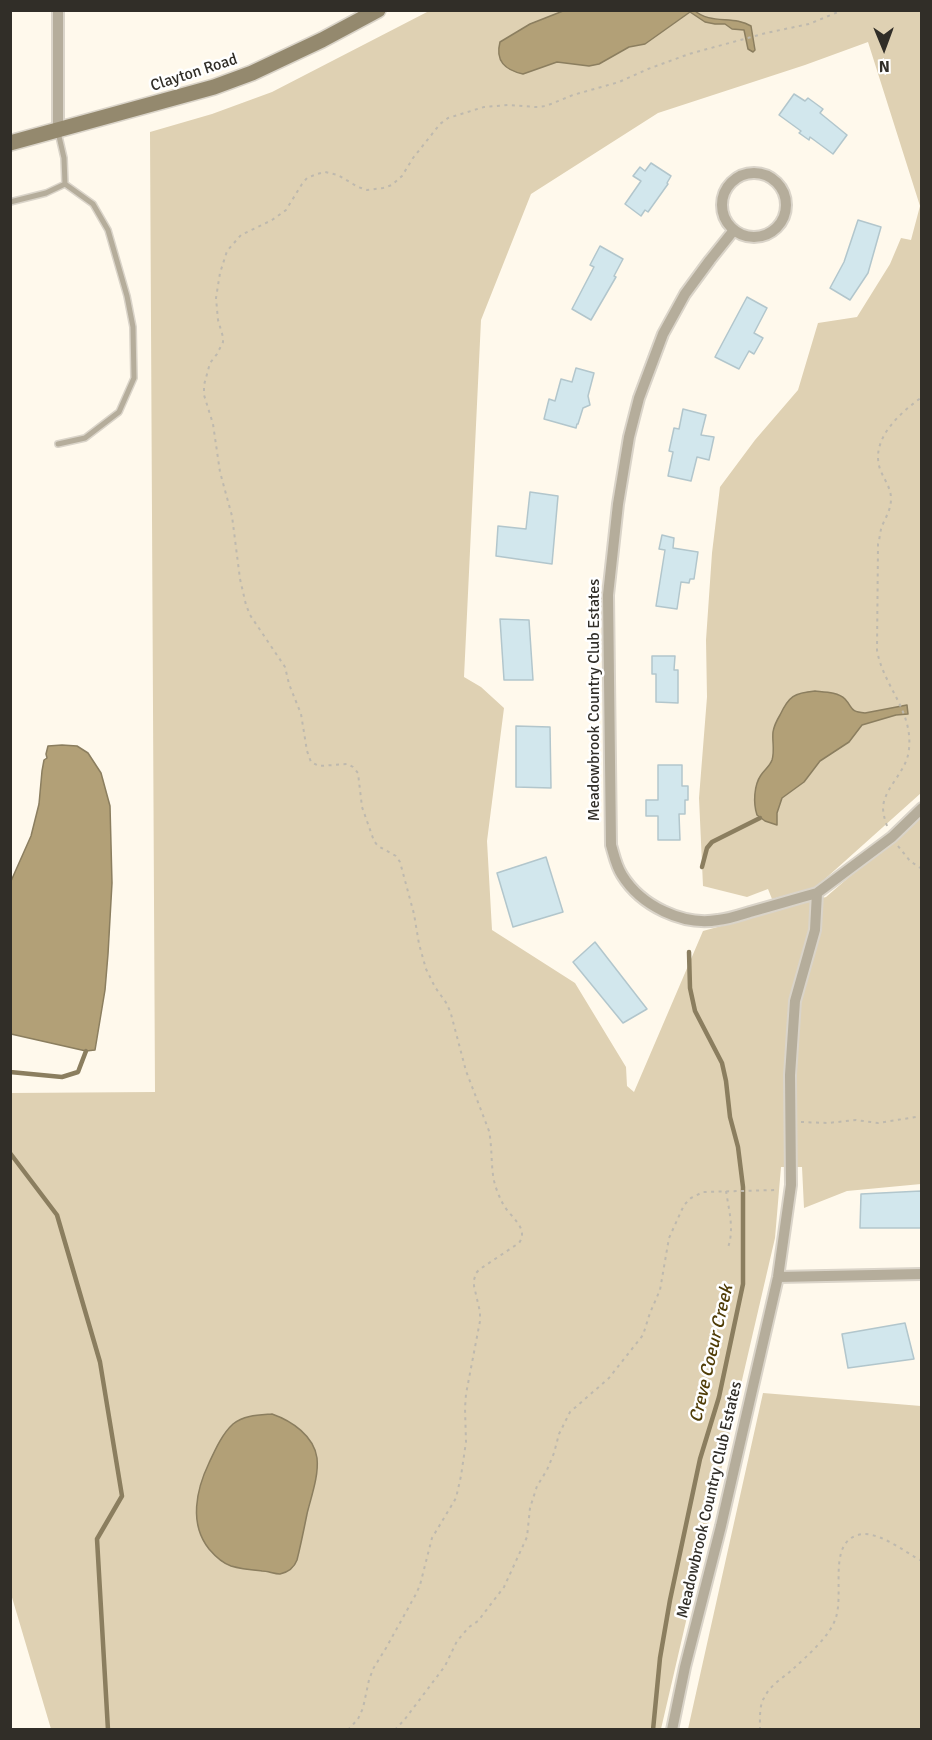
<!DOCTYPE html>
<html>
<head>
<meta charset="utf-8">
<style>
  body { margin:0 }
  #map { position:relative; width:932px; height:1740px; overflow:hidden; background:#fff9ec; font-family:Signika,sans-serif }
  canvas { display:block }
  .frame { position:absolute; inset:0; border:12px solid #312e28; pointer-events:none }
  .north { position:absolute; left:854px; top:18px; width:60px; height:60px; -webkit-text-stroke:4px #fff; paint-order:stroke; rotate:179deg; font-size:16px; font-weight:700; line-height:24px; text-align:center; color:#312e28 }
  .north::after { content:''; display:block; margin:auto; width:21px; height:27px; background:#312e28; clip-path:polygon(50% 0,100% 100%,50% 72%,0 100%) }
</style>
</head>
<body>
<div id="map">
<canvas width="932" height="1740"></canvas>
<div class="frame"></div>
<div class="north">N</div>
</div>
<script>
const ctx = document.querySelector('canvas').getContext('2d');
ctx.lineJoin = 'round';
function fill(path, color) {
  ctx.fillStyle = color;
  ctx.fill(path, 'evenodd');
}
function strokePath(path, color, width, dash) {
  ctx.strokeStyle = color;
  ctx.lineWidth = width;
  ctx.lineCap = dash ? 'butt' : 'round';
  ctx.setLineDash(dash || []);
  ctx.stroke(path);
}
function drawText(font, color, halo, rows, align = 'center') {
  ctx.font = font + ' Signika,sans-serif';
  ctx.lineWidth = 5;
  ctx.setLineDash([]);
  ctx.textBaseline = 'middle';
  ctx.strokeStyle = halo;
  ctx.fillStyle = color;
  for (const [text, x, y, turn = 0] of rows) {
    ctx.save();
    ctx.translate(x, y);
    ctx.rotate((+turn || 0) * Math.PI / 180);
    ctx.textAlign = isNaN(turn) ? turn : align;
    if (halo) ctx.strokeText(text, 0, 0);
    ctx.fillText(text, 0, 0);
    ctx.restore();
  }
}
fill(new Path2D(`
  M429,11H921V793L816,887L772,899L768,889L747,897L703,886L699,798L707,697L706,640L712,553L720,487L755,440L798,390L818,323L857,317L890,264L901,238L911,240L920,206L868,42L805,65L658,113L531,194L481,320L464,677L481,687L504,708L487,841L492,930L575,983L626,1067L627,1086L634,1092L703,931L826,897L921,815V1184L847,1191L804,1208L802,1167H781L775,1238L661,1729H51L11,1594L10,1093L155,1092L150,132L212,114L272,92Z
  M763,1393L921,1406V1729H688Z`), '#dfd1b3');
const water = new Path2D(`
  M694,10C710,25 734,15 751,26L755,50L753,52L748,49L744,30L732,29L725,24H715L705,22L690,12L645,44L629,47L599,64L589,66L557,62L523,74C505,70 495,61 500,42L530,24L563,11Z
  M815,691C824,692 838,692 845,699C854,709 849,711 865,713L907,705L908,714L896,715L862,725L849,742L820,761L804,782L782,798L777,813V825L765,821L757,815C753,803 754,785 761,775C765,769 770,766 772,760C775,750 772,742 773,732C774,726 777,720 780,715C789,696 794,693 815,691Z
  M62,745L77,746L88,753L101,773L110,806L112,883L108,954L105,990L95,1050L86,1051L11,1034V881L31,836L39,804L42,771L44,760L47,758L46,754L48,746Z
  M272,1414C292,1421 314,1436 317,1458C319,1476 311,1497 307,1514C304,1529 301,1544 297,1560C294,1568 289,1572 280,1574C274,1574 268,1571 262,1571C252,1570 241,1569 231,1566C222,1563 215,1556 209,1549C189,1524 196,1490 209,1463C215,1450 222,1434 233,1424C244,1415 259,1415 272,1414Z`);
fill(water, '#b2a077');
strokePath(water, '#8b7e5f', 1.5);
strokePath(new Path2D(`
  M702,867L707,848L712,842L760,818
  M10,1072L62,1077L78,1072L86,1051
  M10,1153L57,1215L100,1362L122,1496L97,1539L108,1730
  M653,1730L660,1658L670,1600L700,1459L719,1397L743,1284V1187L738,1147L730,1117L726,1081L722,1063L695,1011L690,988L689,952`), '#8b7e5f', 4.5);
const building = new Path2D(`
  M794,94L805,101L808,98L823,109L820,113L847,135L833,154L810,137L809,140L799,133L801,131L779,115Z
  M651,163L671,176L667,183L668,184L648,212L645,210L641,216L625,204L641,181L633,176L640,167L645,171Z
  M858,220L881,227L868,273L850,300L830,288L844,262Z
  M600,246L623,259L614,276L616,277L591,320L572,309L594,267L590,265Z
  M747,297L767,308L754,333L763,338L754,354L749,351L739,369L715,357Z
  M576,368L594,373L588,396L590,405L583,408L578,424H577L576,428L544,419L549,399L555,401L561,379L572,382Z
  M683,409L706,415L701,435L714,437L709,460L697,457L691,481L668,476L673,452L669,451L674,428L679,429Z
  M530,492L558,496L552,564L496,556L498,526L526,529Z
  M662,535L674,538L673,548L698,552L694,579H690L689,583L681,582L677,609L656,606L665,550L659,549Z
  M500,619L529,620L533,680H504Z
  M652,656H675L674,670H678V703L656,702V674H652Z
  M516,726L550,727L551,788L516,787Z
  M658,765H682V786H688V800H685V814H679L680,840H658V816H646V800H658Z
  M546,857L563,912L513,927L497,873Z
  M595,942L647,1009L623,1023L573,962Z
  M921,1191V1228H860L861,1194Z
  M905,1323L914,1359L848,1368L842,1334Z`);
fill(building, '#d2e7ed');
strokePath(building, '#b2c6cc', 1.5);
const lane = new Path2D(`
  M10,202L46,193L65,184L64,158L58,132
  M58,444L85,438L119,412L134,378L133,327L127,296L108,230L93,204L65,184`);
const street = new Path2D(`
  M58,10V131
  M722 205a32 32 0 1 1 64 0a32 32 0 1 1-64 0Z
  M734,230L710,260L685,294L663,334L639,398L629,437L618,504L608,595L611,845C614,855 616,866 622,875C641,906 683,926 718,920C729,919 740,915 750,912C772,906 795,899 817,893
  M778,1277L922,1274
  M672,1730L685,1667L721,1526L778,1277L791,1185L790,1075L795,1001L815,930L817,893L892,837L922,808`);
const secondary = new Path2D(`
  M10,143L214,87L252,73L322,40L378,10`);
strokePath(lane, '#dad4c9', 8);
strokePath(street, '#dad4c9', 14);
strokePath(secondary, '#dad4c9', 18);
strokePath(new Path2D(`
  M887,826C885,820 883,814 883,807C885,786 907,772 909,749C913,710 883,686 877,650L878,544C880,538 880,531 882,526C886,517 891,509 891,499C891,487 884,480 880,469C870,439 900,413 922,397
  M898,846L910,861L922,869
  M801,1122L828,1123L856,1120L878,1123L922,1116
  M726,1191C729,1211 735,1231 727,1250
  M348,1730L358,1719L363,1708L369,1680L373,1669L386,1648L416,1594L420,1585L432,1538L456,1498L461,1476L466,1442L465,1408L466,1394L480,1321V1312L474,1286V1280L476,1273L480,1269L519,1243C530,1227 508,1216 502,1202C498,1194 494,1184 493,1175C491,1160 492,1146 489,1131L466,1071L451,1014L447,1004L435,987L426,969L419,944L414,914L400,862L396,856L378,846L374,841L362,807L358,773L353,767L348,764L319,766L311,762L307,751L301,714L289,684L285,667L250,615L246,605L240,579L232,516L220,472L213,424L204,395V385L210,363L217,354L223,342V337L218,320L216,298L220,273L227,251L241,235L272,220L286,210L302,184L307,178L317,174L325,172L338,175L358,187L367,190L383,188L392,185L402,176L413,158L440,124L448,118L484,107L508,105L536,107L546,106L573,95L619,82L648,69L689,54L766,33L809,24L843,10
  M395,1730L405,1719L445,1666L457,1641L469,1627L478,1621L504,1587L527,1537L530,1508L537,1486L547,1470L554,1453L559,1434L570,1412L609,1378L643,1335L650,1313L660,1290L669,1238L684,1205L691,1198L703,1192L777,1190
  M760,1730C760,1720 759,1706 764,1698C770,1685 783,1678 793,1669C806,1657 829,1637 835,1620C845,1596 828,1547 855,1536C875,1527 904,1552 922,1561`), '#beb9ae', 2, [3, 4.5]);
strokePath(lane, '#b5ad9b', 5);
strokePath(street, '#b5ad9b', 10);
strokePath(secondary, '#94896e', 15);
drawText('16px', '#312e28', '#fff', [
  ["Clayton Road",194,73,-18],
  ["Meadowbrook Country Club Estates",595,700,-90],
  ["Meadowbrook Country Club Estates",710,1500,-77]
]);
drawText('italic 18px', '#4f3c06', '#fff', [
  ["Creve Coeur Creek",712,1354,-77]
]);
</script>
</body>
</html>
